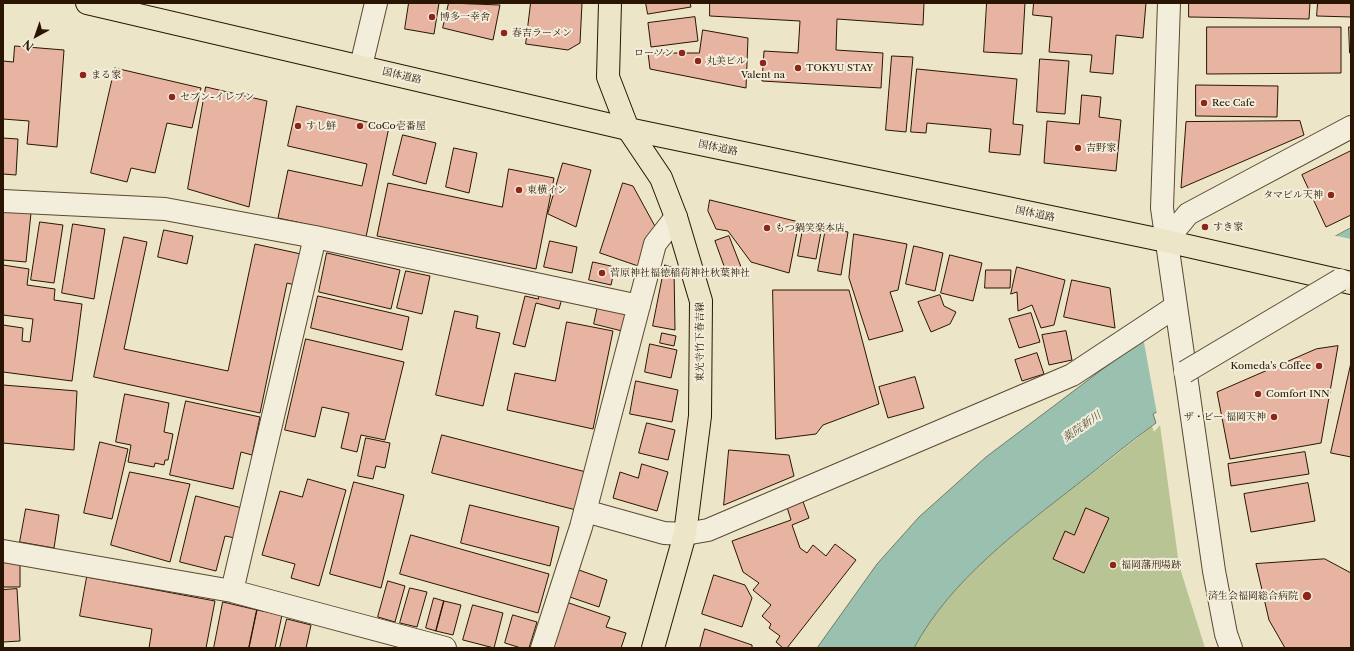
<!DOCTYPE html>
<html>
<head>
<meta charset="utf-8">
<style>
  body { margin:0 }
  #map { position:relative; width:1354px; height:651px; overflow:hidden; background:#ede5c7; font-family:"Libre Caslon Text",serif }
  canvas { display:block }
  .frame { position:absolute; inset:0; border:4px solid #291501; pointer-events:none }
  .north { position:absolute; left:16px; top:16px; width:40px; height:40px; -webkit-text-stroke:3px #f3eedb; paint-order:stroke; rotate:220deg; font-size:11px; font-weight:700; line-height:16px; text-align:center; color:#291501 }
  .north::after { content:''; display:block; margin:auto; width:14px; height:18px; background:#291501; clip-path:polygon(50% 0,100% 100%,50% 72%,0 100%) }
</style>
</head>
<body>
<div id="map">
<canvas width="1354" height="651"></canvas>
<div class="frame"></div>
<div class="north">N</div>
</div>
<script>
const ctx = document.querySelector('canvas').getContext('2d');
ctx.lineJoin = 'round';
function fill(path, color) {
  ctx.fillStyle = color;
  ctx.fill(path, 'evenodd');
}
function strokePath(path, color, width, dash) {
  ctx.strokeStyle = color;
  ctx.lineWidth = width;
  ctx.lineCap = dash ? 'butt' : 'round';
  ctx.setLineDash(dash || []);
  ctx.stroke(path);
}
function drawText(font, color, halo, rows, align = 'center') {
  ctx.font = font + ' "Libre Caslon Text","Noto Serif JP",serif';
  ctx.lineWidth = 4;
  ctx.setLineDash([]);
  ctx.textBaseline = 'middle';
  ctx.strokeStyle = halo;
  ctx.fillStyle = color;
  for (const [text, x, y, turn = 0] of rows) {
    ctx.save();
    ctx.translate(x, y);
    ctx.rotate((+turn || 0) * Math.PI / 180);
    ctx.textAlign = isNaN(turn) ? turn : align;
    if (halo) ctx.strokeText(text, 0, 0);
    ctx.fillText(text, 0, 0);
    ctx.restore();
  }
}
fill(new Path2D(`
  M1160,425L1179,565L1205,648H914C947,585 1007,540 1061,497C1092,474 1122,450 1152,426L1154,432Z`), '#b9c495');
const water = new Path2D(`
  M1351,228V303L1153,414L1156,423C1129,442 1105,463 1079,483C1019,530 951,579 914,648H817L877,564L919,517L986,457L1140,341Z`);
fill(water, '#9ac0b0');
strokePath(water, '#6d7c6a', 1);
fill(new Path2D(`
  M1332,235L1351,239V305L1157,414L1143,337Z`), '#ede5c7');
const building = new Path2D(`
  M409,3H439L434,34L405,29Z
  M449,3L500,5L493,40L443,28Z
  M531,3H582L580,43L568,50L526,44Z
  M646,3H690L691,7L648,14Z
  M710,3H924L923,25L837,19L836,50L883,53L881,88L762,81L764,51L798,53L800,21L710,16Z
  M987,3H1025L1022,54L984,52Z
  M1034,3H1146L1143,38L1116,35L1113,74L1090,72L1092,55L1049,52L1052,17L1033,15Z
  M1189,3H1310L1309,19L1189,17Z
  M1318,3H1351V17L1317,16Z
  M695,17L698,41L651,47L648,23Z
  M1207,27H1341V73L1207,74Z
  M1349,27H1351V53H1350Z
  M703,30L748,38L746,88L650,69L648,53H699Z
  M15,46L64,50L57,147L27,144L29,121L3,119V61L13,62Z
  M892,56L913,57L906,132L886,130Z
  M1040,59L1069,61L1065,114L1037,112Z
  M115,68L201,88L192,128L167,123L155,173L131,168L127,182L91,173Z
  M917,69L1017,79L1013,124L1023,125L1020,155L989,152L991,129L927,123L926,133L911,132Z
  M1196,85L1278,86L1277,117L1196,116Z
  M206,87L267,101L249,207L188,189Z
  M1082,95L1101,97L1099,117L1121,120L1116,171L1044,163L1047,121L1079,124Z
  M297,106L389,127L366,237L278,218L288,170L362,186L367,164L288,146Z
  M1300,121L1304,135L1181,188L1186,122Z
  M403,135L436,143L426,184L393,175Z
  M3,138L18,139L16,175L3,174Z
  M454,148L477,153L469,193L446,187Z
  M1351,151V215L1326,227L1302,175Z
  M563,163L591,170L576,227L548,214Z
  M509,169L554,178L536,269L377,236L388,183L502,207Z
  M623,183L633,186L657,230L644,268L600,253Z
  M710,200L799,222L789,273L751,262L728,231L716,229L708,211Z
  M3,210L31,213L26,262L3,260Z
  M40,222L63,225L54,283L31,280Z
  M73,224L105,229L94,299L62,293Z
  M826,228L848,232L841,275L818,271Z
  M803,229L821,232L816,259L798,256Z
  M164,230L193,236L187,264L158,257Z
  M854,234L907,244L898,290L890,292L903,331L869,340L849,278Z
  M729,236L743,272L728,277L715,241Z
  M124,237L147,242L124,349L228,371L255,244L301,254L295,285L287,283L260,413L94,377Z
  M550,241L577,247L572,273L544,267Z
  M914,246L943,253L935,291L906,284Z
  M327,253L400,270L391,309L319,292Z
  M950,255L982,263L973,301L941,293Z
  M593,262L615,267L611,285L589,280Z
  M3,265L29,269L27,285L55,289L54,300L82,304L72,381L3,372V325L23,328L22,341L30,342L33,319L3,315Z
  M665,265L674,268L675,330L653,326Z
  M1017,267L1065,280L1054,325L1041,328L1032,305L1018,311L1017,292L1011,294Z
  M986,270H1011L1010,288H985Z
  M406,271L430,276L422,314L397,308Z
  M1072,280L1110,288L1115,328L1064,317Z
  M540,289L563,295L559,309L536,303L525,347L513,344L525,296L538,299Z
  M773,290H849L879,404L823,425L816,434L776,439Z
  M940,295L944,306L956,312L950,324L931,332L918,302Z
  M318,296L409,317L402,350L311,328Z
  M599,301L627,308L622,331L594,324Z
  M455,311L478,316L476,328L500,333L483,406L436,395Z
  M1031,313L1040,342L1019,348L1009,319Z
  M567,322L613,331L593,429L507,410L515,373L555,381Z
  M1066,331L1072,360L1049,365L1042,335Z
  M662,333L676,336L674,346L660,343Z
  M306,339L404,362L385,440L361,435L357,452L341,448L349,413L322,407L315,437L285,430Z
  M650,344L677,350L671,378L645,372Z
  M1338,346L1321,443L1230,459L1217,392L1316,349Z
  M1037,353L1044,374L1022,381L1015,360Z
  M1351,363V457L1331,453Z
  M915,377L924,408L888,418L879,387Z
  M636,381L678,390L672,422L630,414Z
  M3,385L77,391L74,450L3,443Z
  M125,394L169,403L164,432L173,434L168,460H165L164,465L155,463L154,467L128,462L131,445L116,442Z
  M186,401L260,417L252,455L241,452L233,489L170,475Z
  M647,423L675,430L668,460L639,453Z
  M442,435L586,472L576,510L432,473Z
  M366,438L390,443L385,468L376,466L373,479L358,476Z
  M100,442L128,449L112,519L84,513Z
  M729,450L789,455L794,476L724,505Z
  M1305,452L1309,474L1231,486L1228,464Z
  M642,464L668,472L657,511L613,498L620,472L638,478Z
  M130,472L190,484L170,562L111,545Z
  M308,479L346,490L319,586L291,578L295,564L262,555L280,491L302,497Z
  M354,482L404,495L381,588L330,574Z
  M1308,483L1315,521L1251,532L1244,494Z
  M196,496L242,508L235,538L225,536L216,571L180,562Z
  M802,499L809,518L792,525L800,548L807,553L813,545L826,556L835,544L856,560L787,648H783L776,642L780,636L769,628L771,624L762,616L771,605L753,590L759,583L743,572L732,541L791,520L786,504Z
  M470,505L559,527L550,566L461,543Z
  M1086,508L1109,518L1084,573L1053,559L1065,531L1074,535Z
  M26,509L59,515L54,548L20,542Z
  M411,535L549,574L538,613L400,574Z
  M1325,559L1351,573V648H1285L1269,620L1256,564Z
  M3,562H20V587H3Z
  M576,569L607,580L599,607L567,596Z
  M714,575L745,585L752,598L742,627L702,614Z
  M87,577L215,601L206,648H149L152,629L80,616Z
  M388,581L405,586L395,622L378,617Z
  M410,588L427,592L417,627L400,623Z
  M17,589L20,641L3,642V590Z
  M434,598L444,601L436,631L426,628Z
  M444,601L461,605L453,635L436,631Z
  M223,602L257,610L249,648H214Z
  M566,602L610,617L606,627L626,633L621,648H557L551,646Z
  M473,605L503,613L494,648L463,640Z
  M257,610L282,615L275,648H249Z
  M513,615L537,622L529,648H521L505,643Z
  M287,619L311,625L306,648H280Z
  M705,629L752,645V648H700Z`);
fill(building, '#e6b4a1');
strokePath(building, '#291501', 1);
const minor = new Path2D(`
  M1169,3L1162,208L1214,571L1226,634L1231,648
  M361,66L376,3
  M3,201L165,209L315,237L639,306
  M1166,241L1188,214L1351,127
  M585,511L664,533L685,534L708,530L1072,375L1175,307
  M3,551L232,591L445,648
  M232,591L315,237
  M542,648L581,527L655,244L676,217`);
const major = new Path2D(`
  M610,3L608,77L628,129L661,178L676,217L701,301L700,416L685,534L653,648`);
const highway = new Path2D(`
  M87,3L628,129L1166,241L1351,283`);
strokePath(minor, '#5a4932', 24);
strokePath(major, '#291501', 24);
strokePath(highway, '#291501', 24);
strokePath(minor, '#f3eedb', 22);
strokePath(major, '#ede5c7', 22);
strokePath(highway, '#ede5c7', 22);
const minorBridge = new Path2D(`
  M1185,372L1340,280`);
strokePath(minorBridge, '#5a4932', 24, []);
strokePath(minorBridge, '#f3eedb', 22);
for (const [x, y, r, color] of [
  [432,17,4,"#8f2418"],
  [504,33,4,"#8f2418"],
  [682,53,4,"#8f2418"],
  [698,61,4,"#8f2418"],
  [763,63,4,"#8f2418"],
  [798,68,4,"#8f2418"],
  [83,75,4,"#8f2418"],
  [172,97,4,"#8f2418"],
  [1204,103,4,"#8f2418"],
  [298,126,4,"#8f2418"],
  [360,126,4,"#8f2418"],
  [1078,148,4,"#8f2418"],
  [519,190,4,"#8f2418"],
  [1331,195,4,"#8f2418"],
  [1205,227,4,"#8f2418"],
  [767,228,4,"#8f2418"],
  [602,273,4,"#8f2418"],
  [1319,366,4,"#8f2418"],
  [1258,394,4,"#8f2418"],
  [1274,417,4,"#8f2418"],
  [1113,565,4,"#8f2418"],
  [1307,596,5,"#8f2418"]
]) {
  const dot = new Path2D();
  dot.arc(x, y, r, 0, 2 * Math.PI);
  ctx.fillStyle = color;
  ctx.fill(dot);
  strokePath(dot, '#f3eedb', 1.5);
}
drawText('10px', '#291501', '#f3eedb', [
  ["博多一幸舍",440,17],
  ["春吉ラーメン",512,33],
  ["ローソン",674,53,"right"],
  ["丸美ビル",706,61],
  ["TOKYU STAY",806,68],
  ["まる家",91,75],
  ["Valent na",763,75,"center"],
  ["セブン-イレブン",180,97],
  ["Rec Cafe",1212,103],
  ["すし鮮",306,126],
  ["CoCo壱番屋",368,126],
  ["吉野家",1086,148],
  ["東横イン",527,190],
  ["タマビル天神",1323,195,"right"],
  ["すき家",1213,227],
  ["もつ鍋笑楽本店",775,228],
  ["菅原神社福徳稲荷神社秋葉神社",610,273],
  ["Komeda's Coffee",1311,366,"right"],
  ["Comfort INN",1266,394],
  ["ザ・ビー 福岡天神",1266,417,"right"],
  ["福岡藩刑場跡",1121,565],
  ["済生会福岡総合病院",1298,596,"right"]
], 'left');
drawText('10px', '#291501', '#f3eedb', [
  ["国体道路",402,76,13],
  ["国体道路",718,148,12],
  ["国体道路",1035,214,12],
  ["東光寺竹下春吉線",700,342,-90]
]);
drawText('italic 11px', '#51513e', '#f3eedb', [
  ["薬院新川",1082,427,-35]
]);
</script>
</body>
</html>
